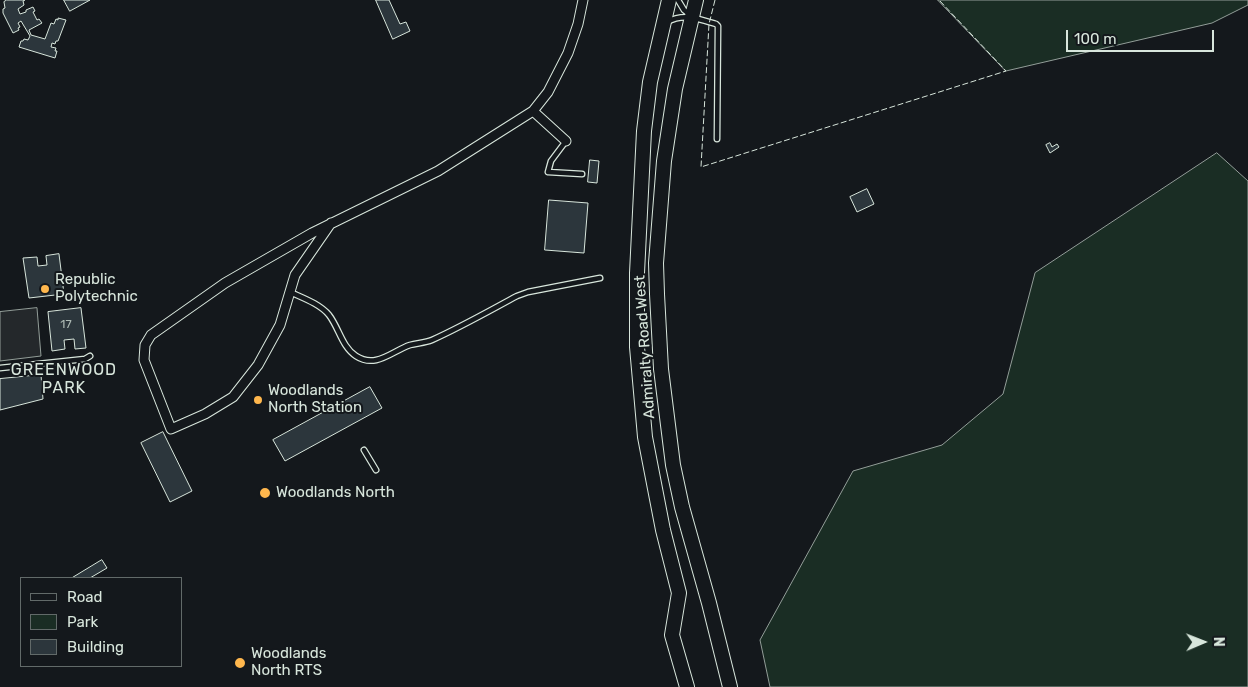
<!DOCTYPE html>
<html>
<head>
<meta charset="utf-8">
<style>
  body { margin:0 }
  #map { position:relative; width:1248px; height:687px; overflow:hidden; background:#14181c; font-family:Rubik,sans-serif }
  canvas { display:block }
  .legend { position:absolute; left:20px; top:577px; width:162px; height:90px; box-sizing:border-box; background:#14181c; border:1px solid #626a69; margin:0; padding:6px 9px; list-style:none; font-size:15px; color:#d8e6dc }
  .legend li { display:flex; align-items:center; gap:10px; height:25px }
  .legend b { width:25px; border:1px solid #626a69 }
  .north { position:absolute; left:1178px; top:617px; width:50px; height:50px; -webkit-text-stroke:4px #14181c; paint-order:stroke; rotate:89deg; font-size:14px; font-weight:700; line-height:20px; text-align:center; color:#d8e6dc }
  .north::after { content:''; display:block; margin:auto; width:18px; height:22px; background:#d8e6dc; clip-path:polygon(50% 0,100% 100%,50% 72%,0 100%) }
  .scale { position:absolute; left:1066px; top:30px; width:148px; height:22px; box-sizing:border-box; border:2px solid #d8e6dc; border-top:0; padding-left:6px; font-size:15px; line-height:18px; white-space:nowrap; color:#d8e6dc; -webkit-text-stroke:4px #14181c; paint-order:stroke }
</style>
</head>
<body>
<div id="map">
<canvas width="1248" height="687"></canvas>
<ul class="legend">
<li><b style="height:6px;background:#14181c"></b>Road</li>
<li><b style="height:14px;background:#1a2d24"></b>Park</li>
<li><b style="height:14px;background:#2c363c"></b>Building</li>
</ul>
<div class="north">N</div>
<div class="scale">100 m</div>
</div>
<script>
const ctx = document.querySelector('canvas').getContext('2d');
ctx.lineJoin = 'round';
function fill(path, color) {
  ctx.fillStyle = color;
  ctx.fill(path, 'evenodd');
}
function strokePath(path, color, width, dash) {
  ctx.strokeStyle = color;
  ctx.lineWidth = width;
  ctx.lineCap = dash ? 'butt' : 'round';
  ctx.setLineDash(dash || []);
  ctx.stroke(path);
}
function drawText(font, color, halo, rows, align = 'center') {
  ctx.font = font + ' Rubik,sans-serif';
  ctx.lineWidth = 4;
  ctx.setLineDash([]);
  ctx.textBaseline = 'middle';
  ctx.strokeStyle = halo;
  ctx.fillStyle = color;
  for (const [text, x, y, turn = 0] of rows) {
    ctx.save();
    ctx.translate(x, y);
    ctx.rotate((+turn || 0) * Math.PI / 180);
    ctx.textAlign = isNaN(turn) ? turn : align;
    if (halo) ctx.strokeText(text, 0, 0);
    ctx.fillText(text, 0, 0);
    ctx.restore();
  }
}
const green = new Path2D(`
  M938,0H1248V5L1212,23L1006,71Z
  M1217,153L1248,181V687H770L760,640L853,471L942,445L1003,394L1035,273Z`);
fill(green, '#1a2d24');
strokePath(green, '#939e99', 1);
const parking = new Path2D(`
  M37,308L41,356L0,361V312Z`);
fill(parking, '#24282b');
strokePath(parking, '#939e99', 1);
const building = new Path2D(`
  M7,0H25L23,1L24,5L18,9L20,14L26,12V10L33,7L35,11L33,12L37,20L39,19L42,23L29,30L31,35L45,39L51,23L54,24L56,19L58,20V18L66,20L58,41H56L55,44L52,43L51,47L56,48L55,51H57L55,58L19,47L21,41H23L24,39L28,40L30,36L21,21L18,23L20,27L18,28L19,30L13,33L3,13V9L5,8L4,2Z
  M64,0H90L70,11Z
  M376,0H389L400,24L406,22L410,31L393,39Z
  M1050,143L1052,147L1057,144L1059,147L1050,153L1046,145Z
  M590,160L599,161L597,183L588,182Z
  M867,189L874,204L857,212L850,197Z
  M549,200L588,203L584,253L545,250Z
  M59,254L64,294L29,298L23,258L37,257L38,266L47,265L46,256Z
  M81,308L86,348L75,349L74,339L64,340L65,349L52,351L48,312Z
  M41,375L43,399L0,410V379Z
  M370,387L382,408L285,461L273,440Z
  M163,432L192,491L170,502L141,443Z
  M102,560L107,568L90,578H72Z`);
fill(building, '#2c363c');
strokePath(building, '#d8e6dc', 1);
const service = new Path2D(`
  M678,0L684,10L689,14
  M667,22C684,13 699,19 716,24L718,26L717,139
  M566,141L551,161L548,172L582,174
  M290,292C303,298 320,304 329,315C339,328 342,347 356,356C376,369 392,351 410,345C417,343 425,343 432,340C461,327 489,311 517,296L528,292L600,278
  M0,368L85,359L90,356
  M364,450L376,470`);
const minor = new Path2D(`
  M533,111L566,141
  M331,223L295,275L280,325L258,365L233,397L205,414L171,429L144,360L145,345L151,335L225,283L312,233L438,171L533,111L548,92L568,53L578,24L583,0`);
const primary = new Path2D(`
  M669,0L650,82L644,131L637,273V347L645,437L663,530L679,593L672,635L687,687
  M696,0L675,89L664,161L656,263L657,294L661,369L673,465L682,507L709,603L730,687`);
strokePath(service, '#d8e6dc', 7);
strokePath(minor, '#d8e6dc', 11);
strokePath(primary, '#d8e6dc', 16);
strokePath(service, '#14181c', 4.5);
strokePath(minor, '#14181c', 9);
strokePath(primary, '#14181c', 14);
strokePath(new Path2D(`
  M715,0L709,24L701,167L1006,71L939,0`), '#d8e6dc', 1, [6, 2.5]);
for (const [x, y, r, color] of [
  [45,289,5,"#ffb74d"],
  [258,400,5,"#ffb74d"],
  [265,493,6,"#ffb74d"],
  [240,663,6,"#ffb74d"]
]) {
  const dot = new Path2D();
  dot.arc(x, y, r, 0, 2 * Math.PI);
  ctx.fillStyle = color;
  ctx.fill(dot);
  strokePath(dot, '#14181c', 2);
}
drawText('12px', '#adbab4', null, [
  ["17",66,325]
]);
drawText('15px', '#d8e6dc', '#14181c', [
  ["Republic",55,280],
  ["Polytechnic",55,297],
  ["Woodlands",268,391],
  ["North Station",268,408],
  ["Woodlands North",276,493],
  ["Woodlands",251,654],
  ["North RTS",251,671]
], 'left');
drawText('15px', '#d8e6dc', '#14181c', [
  ["Admiralty Road West",645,347,-94]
]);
ctx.letterSpacing = '1px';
drawText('16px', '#d8e6dc', '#14181c', [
  ["GREENWOOD",64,370],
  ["PARK",64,388]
]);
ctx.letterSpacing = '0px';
</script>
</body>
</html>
